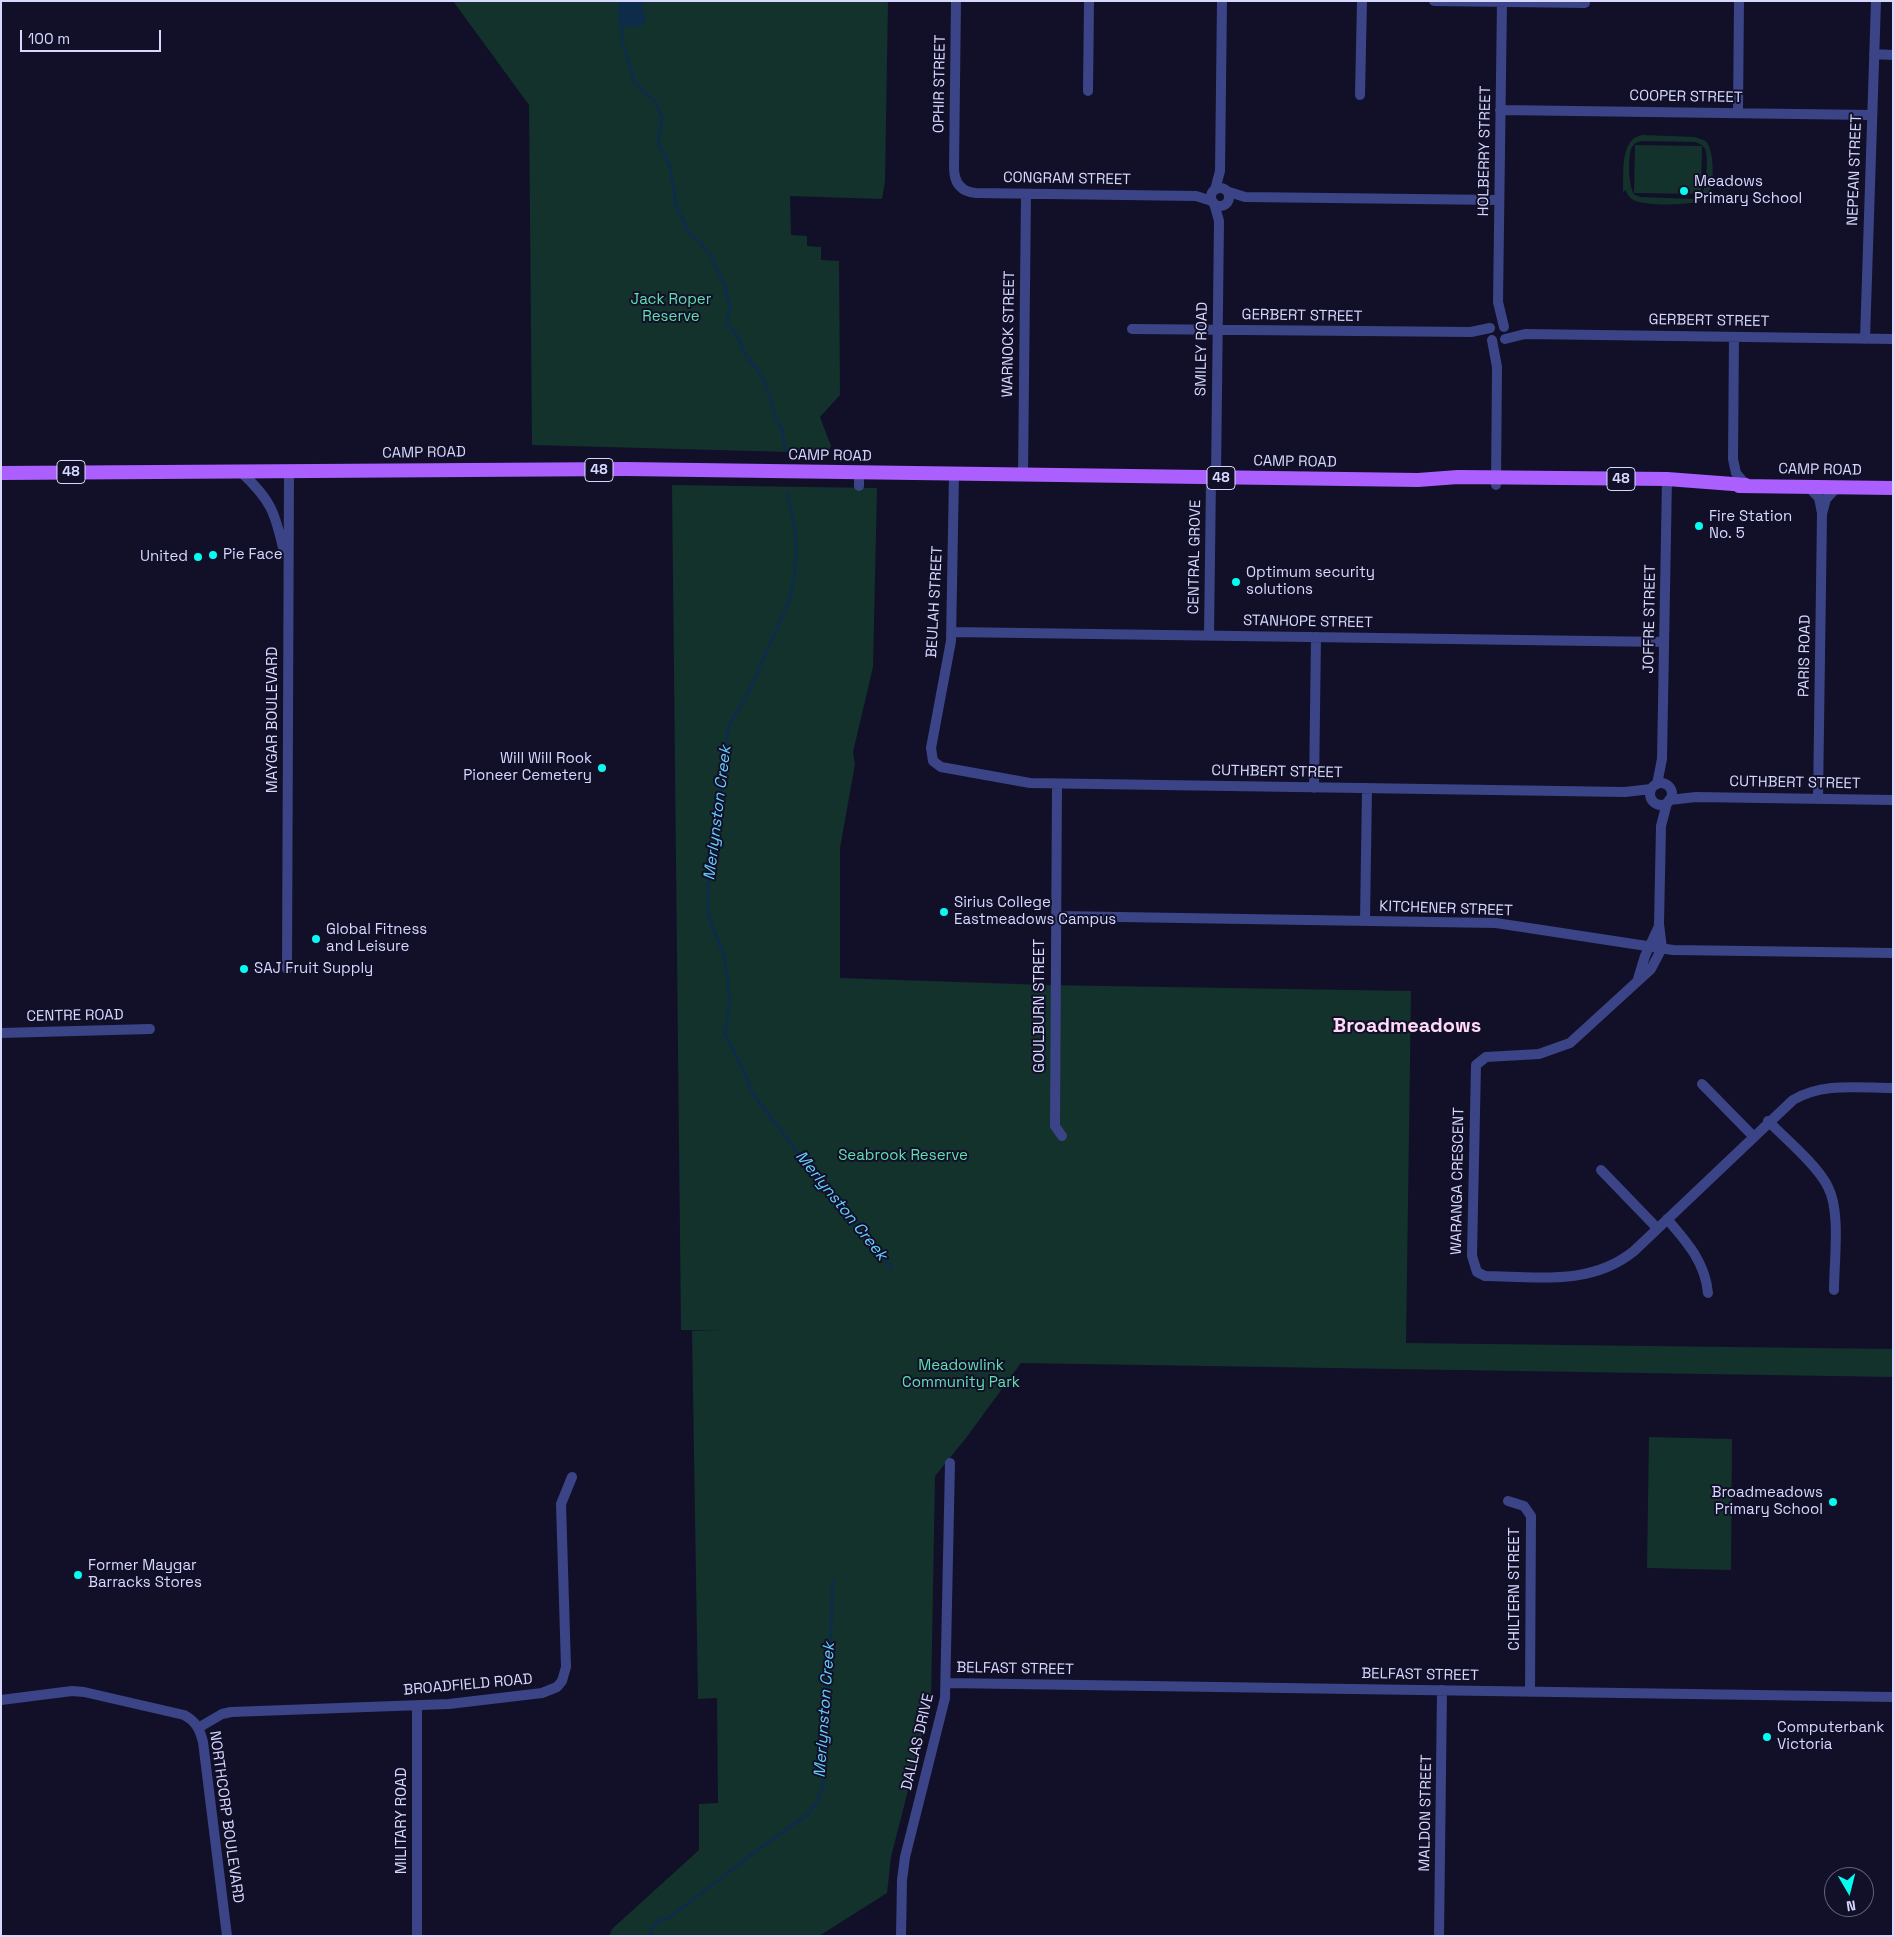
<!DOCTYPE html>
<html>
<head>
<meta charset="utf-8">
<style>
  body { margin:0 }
  #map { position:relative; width:1894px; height:1937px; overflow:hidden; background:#111028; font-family:"Space Grotesk",sans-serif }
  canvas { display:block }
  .frame { position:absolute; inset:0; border:2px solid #d7d8ff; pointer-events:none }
  .north { position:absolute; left:1824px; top:1867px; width:50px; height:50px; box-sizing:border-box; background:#111028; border:1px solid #60607e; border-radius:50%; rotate:172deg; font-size:14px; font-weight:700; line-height:20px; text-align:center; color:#d7d8ff }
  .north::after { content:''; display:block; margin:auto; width:18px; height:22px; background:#05fdf1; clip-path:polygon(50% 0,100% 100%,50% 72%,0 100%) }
  .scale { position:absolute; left:20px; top:30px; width:141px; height:22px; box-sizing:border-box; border:2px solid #d7d8ff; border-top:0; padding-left:6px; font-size:15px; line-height:18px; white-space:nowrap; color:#d7d8ff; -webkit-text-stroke:4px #111028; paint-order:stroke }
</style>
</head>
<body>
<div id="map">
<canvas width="1894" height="1937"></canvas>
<div class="frame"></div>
<div class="north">N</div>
<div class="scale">100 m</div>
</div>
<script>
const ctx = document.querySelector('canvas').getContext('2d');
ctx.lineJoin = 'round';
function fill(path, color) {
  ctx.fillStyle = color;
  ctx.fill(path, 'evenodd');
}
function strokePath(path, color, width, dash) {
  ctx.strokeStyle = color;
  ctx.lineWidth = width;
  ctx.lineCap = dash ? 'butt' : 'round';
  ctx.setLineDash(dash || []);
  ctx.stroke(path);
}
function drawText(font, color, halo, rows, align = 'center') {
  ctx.font = font + ' "Space Grotesk",sans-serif';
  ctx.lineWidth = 4;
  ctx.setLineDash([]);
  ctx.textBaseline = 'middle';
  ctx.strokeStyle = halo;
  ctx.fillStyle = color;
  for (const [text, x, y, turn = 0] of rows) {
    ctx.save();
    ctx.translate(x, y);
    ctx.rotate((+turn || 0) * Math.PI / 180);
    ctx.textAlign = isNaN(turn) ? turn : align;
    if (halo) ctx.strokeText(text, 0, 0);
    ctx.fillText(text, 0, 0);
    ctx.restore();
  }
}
fill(new Path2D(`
  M453,1H888L885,181L882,199L790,196L791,235L807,236V246L821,247V260L839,261L840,395L820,417L831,446L828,453L532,445L529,105Z
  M1643,135L1695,137L1706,141C1715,153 1715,186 1706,198C1697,206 1648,206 1636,201C1630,199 1628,195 1625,190L1623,193C1624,174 1619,138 1643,135ZM1644,141L1695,142C1699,143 1703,145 1705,149C1709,156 1706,188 1702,194L1693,199L1641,197L1635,195C1628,188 1628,158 1631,149C1634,143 1638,141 1644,141Z
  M1635,145L1702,146L1701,194L1634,193Z
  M672,485L877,488L873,667L853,752L855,764L840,848V978L1046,985L1411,991L1406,1343L1893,1349V1377L1021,1363L966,1438L935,1476L931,1700L891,1857L887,1893L819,1936H609L612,1929L699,1850V1804L718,1803L717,1698L698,1699L692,1331H723L681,1330Z
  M1649,1437L1732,1439L1731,1570L1647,1568Z`), '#13322c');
fill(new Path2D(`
  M618,1H645L642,7L646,19L641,27L619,26Z`), '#0d2c4a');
strokePath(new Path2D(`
  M623,25L622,41L635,83L656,102L662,118L658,144L670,166L676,205L690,235L699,241L712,258L724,284L730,307L726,324L736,334L746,355L762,376L773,406L775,417L782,429L785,450
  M787,492L796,536L795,570L790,599L750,689L728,728L724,777L708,859V914L724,956L730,999L725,1034L746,1075L751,1091L848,1219L868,1239L892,1269
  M649,1936C654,1925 657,1919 669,1918L756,1851L807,1815L818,1800L823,1785L826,1744L833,1581`), '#0d2c4a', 3);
strokePath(new Path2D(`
  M956,1L954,168C954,183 961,192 976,193L1196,196L1212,201
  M1434,1L1585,3
  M1502,1L1498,302L1504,327
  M1874,54L1893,55
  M1088,91L1089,1
  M1360,95L1362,1
  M1500,110L1871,115
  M1738,113L1739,1
  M1211 197a9 9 0 1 1 18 0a9 9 0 1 1-18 0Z
  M1215,190L1220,171L1222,1
  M1229,192L1245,197L1499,200
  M1214,203L1219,221L1216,477
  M1132,329L1471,332L1490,328
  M1734,337L1733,459L1736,473L1746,485
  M1505,339L1525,334L1893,339
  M1865,339L1876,1
  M1492,340L1497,367L1496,485
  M241,472C271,500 275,512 284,552
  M954,474L951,641L931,748L933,761L941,767L1030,783L1625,792L1651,789
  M1023,475L1026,194
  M859,486V473
  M1808,486L1819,498L1822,513
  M952,632L1664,642
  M1209,636L1211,478
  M1650 794a11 11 0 1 1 22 0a11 11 0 1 1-22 0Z
  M1057,784L1055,1126L1062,1136
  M1657,784L1662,759L1667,479
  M1314,788L1316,637
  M1818,799L1822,514L1826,499L1837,487
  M1669,800L1696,797L1893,800
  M1667,803L1661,826L1659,924L1662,948L1651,969L1570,1043L1539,1054L1486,1057L1476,1065L1472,1256L1477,1272L1485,1276C1537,1277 1591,1286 1634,1251L1793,1100C1823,1082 1859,1088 1893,1088
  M1056,916L1496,923L1673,950L1893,953
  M1365,921L1367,788
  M287,969L289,471
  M1638,979L1645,956L1659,926
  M1,1033L150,1029
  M1702,1084L1753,1136
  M1768,1121C1785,1138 1818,1166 1828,1187C1841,1212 1834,1261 1834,1290
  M1601,1170L1657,1228
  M1667,1219C1687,1242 1705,1262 1708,1293
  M1508,1501L1524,1506L1531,1516L1530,1692
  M946,1683L1893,1697
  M1,1700L72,1691L84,1692L184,1715C196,1721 200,1730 203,1742L227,1936
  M198,1728L222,1714L231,1712L449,1704L542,1693L557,1687L562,1681L566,1667L561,1504L572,1477
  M417,1936V1706
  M901,1936L902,1880L905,1857L945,1698L950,1463
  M1439,1936L1442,1690`), '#3b4486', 10);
strokePath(new Path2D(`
  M1,473L626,469L1418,480L1458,477L1667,479L1746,485
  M1739,486L1893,488`), '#ab5ffe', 14);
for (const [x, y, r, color] of [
  [1684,191,5,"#05fdf1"],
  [1699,526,5,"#05fdf1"],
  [213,555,5,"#05fdf1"],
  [198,557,5,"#05fdf1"],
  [1236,582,5,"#05fdf1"],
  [602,768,5,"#05fdf1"],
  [944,912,5,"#05fdf1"],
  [316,939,5,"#05fdf1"],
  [244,969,5,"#05fdf1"],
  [1833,1502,5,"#05fdf1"],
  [78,1575,5,"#05fdf1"],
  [1767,1737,5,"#05fdf1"]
]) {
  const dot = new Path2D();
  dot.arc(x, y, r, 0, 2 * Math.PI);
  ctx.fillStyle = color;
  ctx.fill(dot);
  strokePath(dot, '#111028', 2);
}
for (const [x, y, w] of [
  [599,470,28],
  [71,472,28],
  [1221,478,28],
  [1621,479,28]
]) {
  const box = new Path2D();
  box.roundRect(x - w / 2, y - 11.5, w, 23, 4);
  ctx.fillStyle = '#111028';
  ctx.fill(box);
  strokePath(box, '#d7d8ff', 1);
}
drawText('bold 14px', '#d7d8ff', null, [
  ["48",599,470],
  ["48",71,472],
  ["48",1221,478],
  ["48",1621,479]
]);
drawText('15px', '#d7d8ff', '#111028', [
  ["OPHIR STREET",940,84,-89],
  ["COOPER STREET",1686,97,1],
  ["HOLBERRY STREET",1485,151,-89],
  ["NEPEAN STREET",1855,170,-88],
  ["CONGRAM STREET",1067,179,1],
  ["GERBERT STREET",1302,316,1],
  ["GERBERT STREET",1709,321,1],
  ["WARNOCK STREET",1009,334,-89],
  ["SMILEY ROAD",1202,349,-89],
  ["CAMP ROAD",424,453,-1],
  ["CAMP ROAD",830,456,1],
  ["CAMP ROAD",1295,462,1],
  ["CAMP ROAD",1820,470,1],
  ["CENTRAL GROVE",1195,557,-89],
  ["BEULAH STREET",935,602,-87],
  ["JOFFRE STREET",1650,619,-89],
  ["STANHOPE STREET",1308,622,1],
  ["PARIS ROAD",1805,656,-89],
  ["MAYGAR BOULEVARD",273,720,-90],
  ["CUTHBERT STREET",1277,772,1],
  ["CUTHBERT STREET",1795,783,1],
  ["KITCHENER STREET",1446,909,2],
  ["GOULBURN STREET",1040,1006,-90],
  ["CENTRE ROAD",75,1016,-1],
  ["WARANGA CRESCENT",1458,1181,-89],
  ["CHILTERN STREET",1515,1589,-90],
  ["BELFAST STREET",1015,1669,1],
  ["BELFAST STREET",1420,1675,1],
  ["BROADFIELD ROAD",468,1685,-5],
  ["DALLAS DRIVE",918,1742,-77],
  ["MALDON STREET",1426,1813,-89],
  ["NORTHCORP BOULEVARD",226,1817,82],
  ["MILITARY ROAD",402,1821,-90]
]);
drawText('15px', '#d7d8ff', '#111028', [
  ["Meadows",1694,182],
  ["Primary School",1694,199],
  ["Fire Station",1709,517],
  ["No. 5",1709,534],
  ["Pie Face",223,555],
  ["United",188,557,"right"],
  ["Optimum security",1246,573],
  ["solutions",1246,590],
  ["Will Will Rook",592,759,"right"],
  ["Pioneer Cemetery",592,776,"right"],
  ["Sirius College",954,903],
  ["Eastmeadows Campus",954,920],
  ["Global Fitness",326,930],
  ["and Leisure",326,947],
  ["SAJ Fruit Supply",254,969],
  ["Broadmeadows",1823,1493,"right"],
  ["Primary School",1823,1510,"right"],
  ["Former Maygar",88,1566],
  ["Barracks Stores",88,1583],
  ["Computerbank",1777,1728],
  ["Victoria",1777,1745]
], 'left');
drawText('15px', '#62dfad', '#111028', [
  ["Jack Roper",671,300],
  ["Reserve",671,317],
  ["Seabrook Reserve",903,1156],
  ["Meadowlink",961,1366],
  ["Community Park",961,1383]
]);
drawText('italic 16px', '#66cefe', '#111028', [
  ["Merlynston Creek",718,813,-83],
  ["Merlynston Creek",841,1206,51],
  ["Merlynston Creek",825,1710,-86]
]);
drawText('bold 20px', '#ffd9f7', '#111028', [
  ["Broadmeadows",1407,1027]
]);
</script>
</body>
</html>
